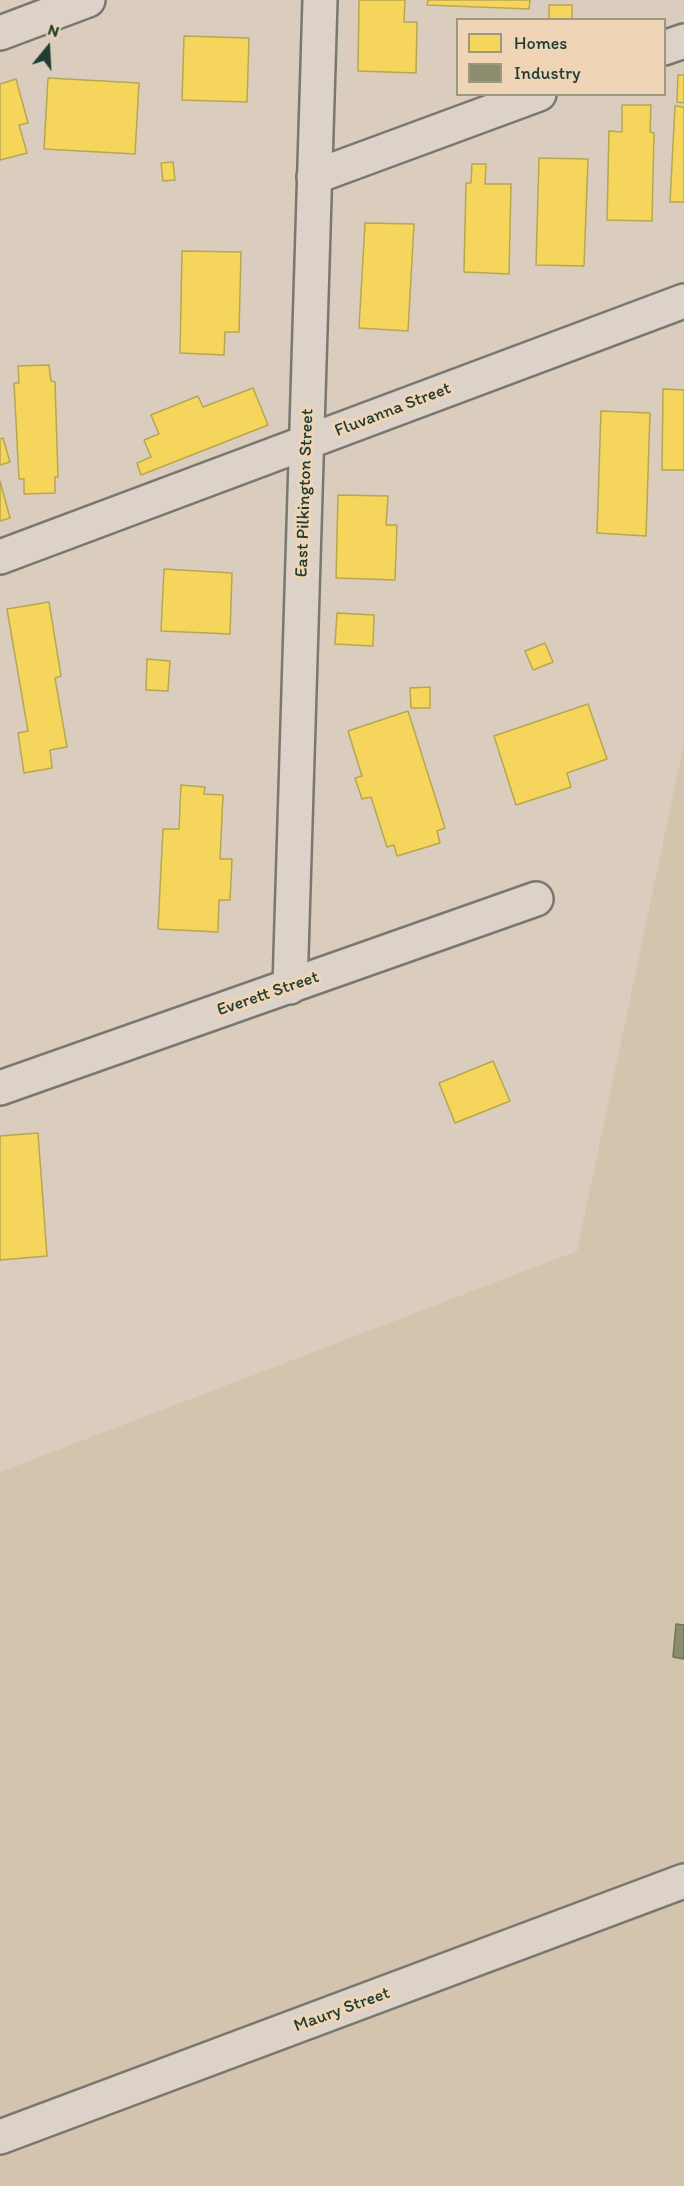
<!DOCTYPE html>
<html>
<head>
<meta charset="utf-8">
<style>
  body { margin:0 }
  #map { position:relative; width:684px; height:2186px; overflow:hidden; background:#dacdbe; font-family:Itim,sans-serif }
  canvas { display:block }
  .legend { position:absolute; left:456px; top:18px; width:210px; height:78px; box-sizing:border-box; background:#efd4b6; border:2px solid #9c9882; margin:0; padding:8px 10px; list-style:none; font-size:18px; color:#1f3d34 }
  .legend li { display:flex; align-items:center; gap:12px; height:30px }
  .legend b { width:30px; border:2px solid #9c9882 }
  .north { position:absolute; left:18px; top:18px; width:60px; height:60px; -webkit-text-stroke:4px #efd4b6; paint-order:stroke; rotate:18deg; font-size:16px; font-weight:700; line-height:24px; text-align:center; color:#1f3d34 }
  .north::after { content:''; display:block; margin:auto; width:21px; height:27px; background:#1f3d34; clip-path:polygon(50% 0,100% 100%,50% 72%,0 100%) }
</style>
</head>
<body>
<div id="map">
<canvas width="684" height="2186"></canvas>
<ul class="legend">
<li><b style="height:16px;background:#f6d55c"></b>Homes</li>
<li><b style="height:16px;background:#8c8c6e"></b>Industry</li>
</ul>
<div class="north">N</div>
</div>
<script>
const ctx = document.querySelector('canvas').getContext('2d');
ctx.lineJoin = 'round';
function fill(path, color) {
  ctx.fillStyle = color;
  ctx.fill(path, 'evenodd');
}
function strokePath(path, color, width, dash) {
  ctx.strokeStyle = color;
  ctx.lineWidth = width;
  ctx.lineCap = dash ? 'butt' : 'round';
  ctx.setLineDash(dash || []);
  ctx.stroke(path);
}
function drawText(font, color, halo, rows, align = 'center') {
  ctx.font = font + ' Itim,sans-serif';
  ctx.lineWidth = 6;
  ctx.setLineDash([]);
  ctx.textBaseline = 'middle';
  ctx.strokeStyle = halo;
  ctx.fillStyle = color;
  for (const [text, x, y, turn = 0] of rows) {
    ctx.save();
    ctx.translate(x, y);
    ctx.rotate((+turn || 0) * Math.PI / 180);
    ctx.textAlign = isNaN(turn) ? turn : align;
    if (halo) ctx.strokeText(text, 0, 0);
    ctx.fillText(text, 0, 0);
    ctx.restore();
  }
}
fill(new Path2D(`
  M684,743V2186H0V1472L577,1251Z`), '#d4c4ae');
const homes = new Path2D(`
  M359,0H405L404,22H417L416,73L358,71Z
  M428,0H530L529,9L427,5Z
  M549,5H572V20H549Z
  M184,36L249,38L247,102L182,100Z
  M678,75H684V103L677,102Z
  M48,78L139,83L135,154L44,149Z
  M16,79L28,123L19,125L27,153L0,160V84Z
  M622,105H651L650,132L654,133L652,221L607,220L609,131L622,132Z
  M675,106L684,107V202H670Z
  M539,158L588,159L584,266L536,265Z
  M173,162L175,180L163,181L161,163Z
  M472,164H486L485,184H511L509,274L464,272L466,183H471Z
  M365,223L414,224L408,331L359,328Z
  M182,251L241,252L239,332H225L224,355L180,353Z
  M49,365L51,381L55,382L58,477H55V493L24,494V479H19L14,383H19L18,366Z
  M253,388L268,425L141,475L137,463L151,457L144,440L159,434L151,415L198,396L203,407Z
  M663,389L684,390V470H662Z
  M601,411L650,413L646,536L597,533Z
  M3,438L10,462L0,465V439Z
  M0,481L10,518L0,521Z
  M338,495L388,496L386,525H397L395,580L336,578Z
  M164,569L232,573L230,634L161,631Z
  M49,602L61,676L55,678L67,747L50,750L52,768L24,773L18,733L28,731L7,609Z
  M337,613L374,615L373,646L335,644Z
  M545,643L553,662L533,670L525,651Z
  M147,659L170,661L168,691L146,690Z
  M430,687V708H411L410,688Z
  M588,704L607,759L567,773L571,787L516,805L494,736Z
  M408,711L445,828L437,831L440,843L397,856L394,845L387,847L371,797L362,799L355,778L362,776L348,731Z
  M181,785L205,787L204,794L223,795L220,859H232L230,900H219L218,932L158,929L163,829H179Z
  M493,1061L510,1101L455,1123L439,1083Z
  M38,1133L47,1256L0,1260V1136Z`);
fill(homes, '#f6d55c');
strokePath(homes, '#b6a750', 1.5);
const industry = new Path2D(`
  M676,1624L684,1625V1659L673,1657Z`);
fill(industry, '#8c8c6e');
strokePath(industry, '#6b745d', 1.5);
const minor = new Path2D(`
  M0,33L88,0
  M664,48L684,41
  M314,177L539,94
  M0,557L684,301
  M290,987L320,0
  M0,1088L536,899
  M0,2137L684,1881`);
strokePath(minor, '#797870', 38);
strokePath(minor, '#dcd2c7', 33);
drawText('18px', '#1f3d34', '#efd4b6', [
  ["Fluvanna Street",393,410,-21],
  ["East Pilkington Street",305,493,-88],
  ["Everett Street",268,994,-19],
  ["Maury Street",342,2010,-20]
]);
</script>
</body>
</html>
